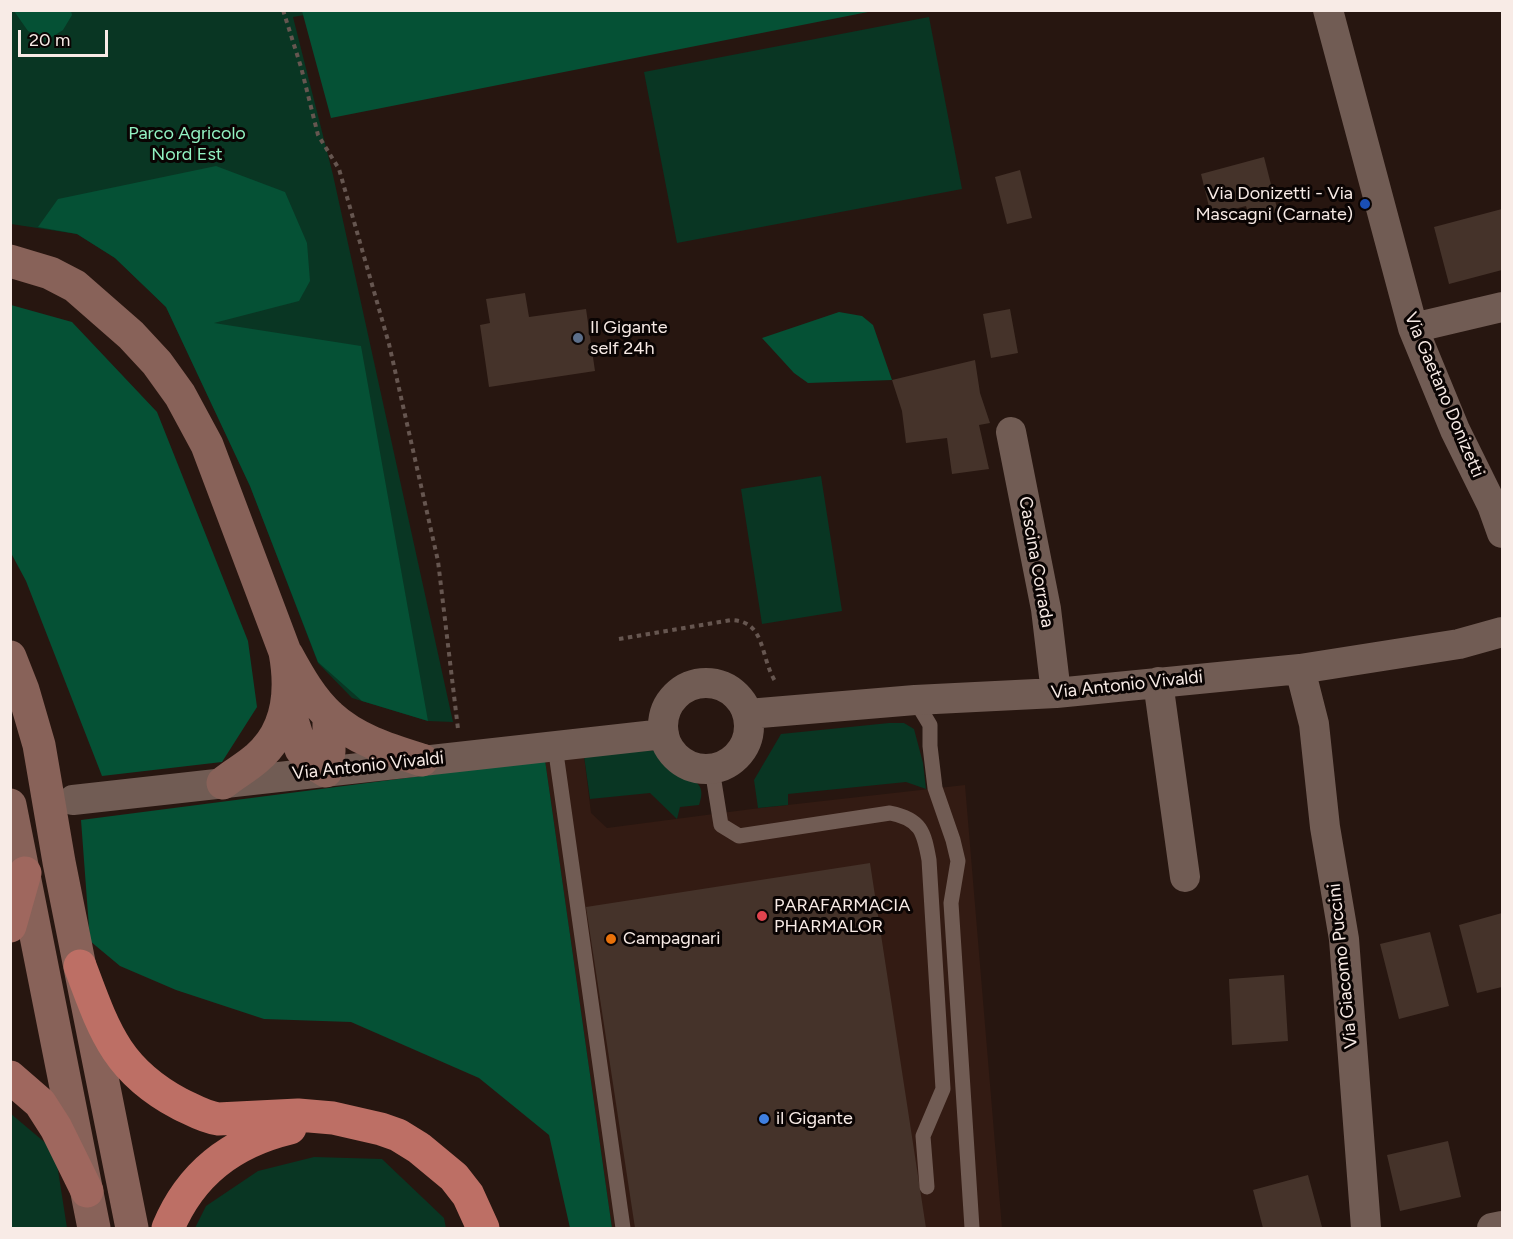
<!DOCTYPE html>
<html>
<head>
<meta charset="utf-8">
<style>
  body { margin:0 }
  #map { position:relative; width:1513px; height:1239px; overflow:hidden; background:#271610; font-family:Figtree,sans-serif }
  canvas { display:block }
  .frame { position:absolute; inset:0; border:12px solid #f8ebe6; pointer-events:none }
  .scale { position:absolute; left:18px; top:30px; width:90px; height:27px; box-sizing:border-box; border:3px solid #f8ebe6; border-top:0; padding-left:8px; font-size:18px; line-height:21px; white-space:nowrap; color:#f8ebe6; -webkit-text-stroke:4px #0a0403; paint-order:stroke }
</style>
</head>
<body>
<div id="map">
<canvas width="1513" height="1239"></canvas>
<div class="frame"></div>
<div class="scale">20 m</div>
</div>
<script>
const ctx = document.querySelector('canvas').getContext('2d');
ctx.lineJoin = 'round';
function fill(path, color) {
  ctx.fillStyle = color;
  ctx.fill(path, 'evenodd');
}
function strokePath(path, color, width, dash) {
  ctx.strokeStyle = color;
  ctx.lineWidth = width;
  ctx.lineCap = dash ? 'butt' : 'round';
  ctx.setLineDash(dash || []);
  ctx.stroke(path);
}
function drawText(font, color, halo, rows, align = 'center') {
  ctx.font = font + ' Figtree,sans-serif';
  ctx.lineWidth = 6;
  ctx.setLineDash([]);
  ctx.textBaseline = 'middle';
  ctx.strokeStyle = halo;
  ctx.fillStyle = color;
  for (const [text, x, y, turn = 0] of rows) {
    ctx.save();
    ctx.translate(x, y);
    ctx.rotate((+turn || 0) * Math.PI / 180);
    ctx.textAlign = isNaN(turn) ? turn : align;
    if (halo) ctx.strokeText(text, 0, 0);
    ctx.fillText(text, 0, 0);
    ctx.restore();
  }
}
fill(new Path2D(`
  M584,756L591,813L607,828L752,809L965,785L1002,1228H612L545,760Z`), '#331b13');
fill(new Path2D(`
  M11,11H327L293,17L333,175L453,722L428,721L352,698L318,663L250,486L166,307L115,258L77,234L11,224Z
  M929,17L962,189L677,243L644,72Z
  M821,476L842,611L762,624L741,489Z
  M889,723H904L914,729L923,763L926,789L906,782L788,794V805L758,808L754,780L781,734Z
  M658,750C663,757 669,766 677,771C691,781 708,781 699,805L680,807L677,819L650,793L590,799L584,756Z
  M10,1113L55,1151L67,1228H11Z
  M314,1157L382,1159L444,1218L446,1228H195L206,1206L258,1171Z`), '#093623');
fill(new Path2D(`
  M14,11H71L72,15L63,30L47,40L28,31Z
  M302,11V10L873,11L331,118Z
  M216,166L285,192L307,243L310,281L299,301L214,323L361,346L428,721L362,701L318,662L250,486L166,307L115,258L77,234L38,227L58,199Z
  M11,305L72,322L157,412L248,641L257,707L222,762L102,776L26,581L11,553Z
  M839,312L862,316L873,325L892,380L808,383L794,373L762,338Z
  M545,760L612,1228H570L549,1135L479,1078L351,1022L264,1019L176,990L120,966L90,941L81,820Z`), '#055135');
fill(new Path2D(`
  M1264,157L1278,212L1250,219L1246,206L1211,215L1201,174Z
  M1020,170L1032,218L1007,224L995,177Z
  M1502,209V270L1449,284L1434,227Z
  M525,293L529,317L586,309L595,371L489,387L480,325L490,323L486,299Z
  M1010,309L1018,353L991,358L983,314Z
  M975,360L980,393L990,423L979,425L989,469L952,474L947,438L906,443L902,411L892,380Z
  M870,863L926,1228H635L586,907Z
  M1502,913V987L1477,993L1459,925Z
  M1430,932L1449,1006L1399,1019L1380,944Z
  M1284,975L1288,1041L1232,1045L1229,979Z
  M1448,1141L1461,1197L1400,1211L1387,1155Z
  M1308,1175L1322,1227L1263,1228L1253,1190Z`), '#45332a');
strokePath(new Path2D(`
  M283,10L301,67L318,135L339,169L389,344L438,561L458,729
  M619,639L731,620C766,621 760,657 775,681`), '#665650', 4, [4.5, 4.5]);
strokePath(new Path2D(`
  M915,700L930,725V746L935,788L953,840L958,861L951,903L972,1228
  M555,746L623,1228
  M712,769L721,825L739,836L890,813C921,819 924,832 929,860L943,1089L923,1136L927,1187`), '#715c54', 15);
strokePath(new Path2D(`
  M1328,10L1413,328L1455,430L1492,505L1502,533
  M1413,328L1502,307
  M1011,432L1046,609L1056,693
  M1300,669L1314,724L1325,827L1344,939L1366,1228
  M1158,682L1185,877
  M663 726a43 43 0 1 1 86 0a43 43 0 1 1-86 0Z
  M748,714L915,700L1056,693L1300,669L1459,644L1502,632
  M73,800L664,734
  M1492,1228L1502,1226`), '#715c54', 30);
strokePath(new Path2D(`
  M10,261L50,273L75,286L131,335L157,363L180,395L207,445L285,652C292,690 289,731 257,758C247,767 234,774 223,783
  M287,655C299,677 312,700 330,716C356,740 390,750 422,760
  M10,657L23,690L39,745L59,862L132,1228
  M287,704L301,749L310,761L326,771L329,751V715
  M10,805L94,1228`), '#886259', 33);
strokePath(new Path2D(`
  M10,926L25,873
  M10,1077L40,1103L56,1128L87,1191`), '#9f675e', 33);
strokePath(new Path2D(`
  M80,966C104,1030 116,1070 180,1104C193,1110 204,1117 218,1119L298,1115L333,1118L381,1129L398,1135L419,1148L454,1177L468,1195L483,1228
  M168,1228C191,1173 232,1142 290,1128`), '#bd6f65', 33);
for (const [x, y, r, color] of [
  [1365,204,6,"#1a4fb4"],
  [578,338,6,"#5c6f8a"],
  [762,916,6,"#e0444e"],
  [611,939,6,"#e8710a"],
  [764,1119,6,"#3f7fe0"]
]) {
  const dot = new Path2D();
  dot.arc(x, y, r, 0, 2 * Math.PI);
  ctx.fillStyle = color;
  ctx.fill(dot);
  strokePath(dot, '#0a0403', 2);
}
drawText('18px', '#92f2c2', '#0a0403', [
  ["Parco Agricolo",187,134],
  ["Nord Est",187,155]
]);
drawText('18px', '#f8ebe6', '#0a0403', [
  ["Via Donizetti - Via",1353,194,"right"],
  ["Mascagni (Carnate)",1353,215,"right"],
  ["Il Gigante",590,328],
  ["self 24h",590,349],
  ["PARAFARMACIA",774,906],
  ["PHARMALOR",774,927],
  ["Campagnari",623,939],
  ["il Gigante",776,1119]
], 'left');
drawText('18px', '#f8ebe6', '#0a0403', [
  ["Via Gaetano Donizetti",1444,395,67],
  ["Cascina Corrada",1036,562,80],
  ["Via Antonio Vivaldi",1127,685,-6],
  ["Via Antonio Vivaldi",368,766,-6],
  ["Via Giacomo Puccini",1343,966,-96]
]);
</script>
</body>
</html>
